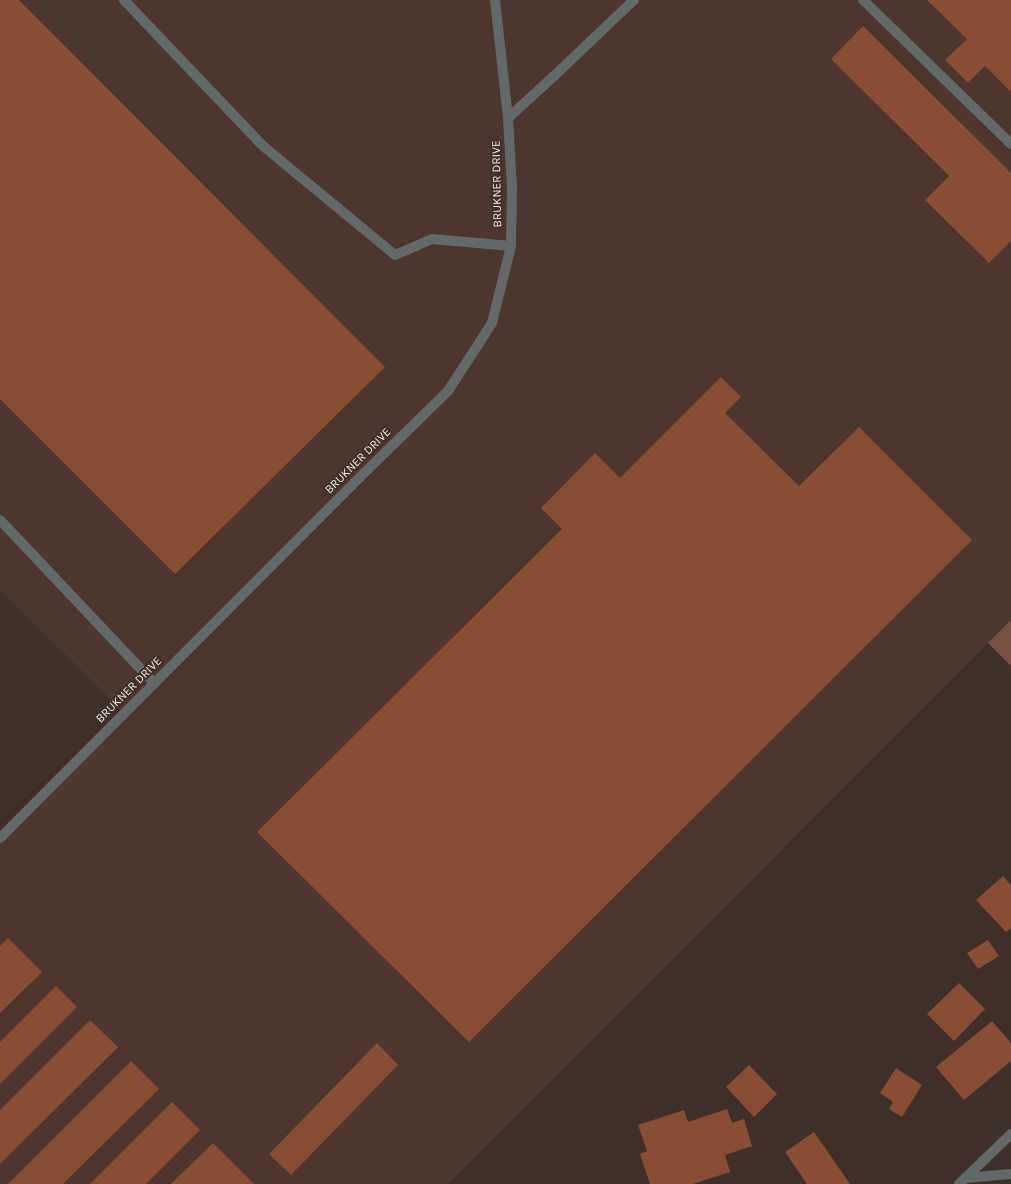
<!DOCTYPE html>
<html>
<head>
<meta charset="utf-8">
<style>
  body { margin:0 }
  canvas { display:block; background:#3f2f29 }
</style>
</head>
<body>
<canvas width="1011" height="1184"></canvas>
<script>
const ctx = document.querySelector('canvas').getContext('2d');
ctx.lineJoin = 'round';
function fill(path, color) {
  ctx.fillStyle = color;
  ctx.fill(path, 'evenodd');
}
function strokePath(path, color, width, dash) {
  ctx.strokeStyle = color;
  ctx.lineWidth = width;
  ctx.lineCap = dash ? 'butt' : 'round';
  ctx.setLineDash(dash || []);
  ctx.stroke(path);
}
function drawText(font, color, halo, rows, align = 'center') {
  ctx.font = font + ' Karla,sans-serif';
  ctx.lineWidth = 4;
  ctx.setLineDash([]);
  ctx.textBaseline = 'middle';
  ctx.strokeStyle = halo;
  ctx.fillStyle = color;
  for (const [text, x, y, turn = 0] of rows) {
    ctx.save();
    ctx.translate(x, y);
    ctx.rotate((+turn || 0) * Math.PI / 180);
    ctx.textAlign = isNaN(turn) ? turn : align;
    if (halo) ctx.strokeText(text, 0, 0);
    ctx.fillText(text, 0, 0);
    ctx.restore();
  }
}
fill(new Path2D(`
  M0,0H1011V620L448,1184H0V838L124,713L0,590Z`), '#4c362d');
fill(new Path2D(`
  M1011,620V666L988,643Z`), '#785343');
fill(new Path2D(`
  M0,0H19L385,367L175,574L0,399Z
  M927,0H1011V92L985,66L968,83L945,60L967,39Z
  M863,26L1011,173V241L989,263L925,200L949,176L831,59Z
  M721,377L741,397L725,413L799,486L859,427L972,540L469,1042L257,832L562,529L541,508L595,453L620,478Z
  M1003,876L1011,885V928L1006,932L976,900Z
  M8,938L42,972L0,1013V946Z
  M988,940L999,956L978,969L967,953Z
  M959,983L985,1009L954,1041L927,1014Z
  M56,986L77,1007L0,1084V1042Z
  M90,1020L118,1047L0,1164V1110Z
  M992,1021L1011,1043V1061L964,1100L936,1067Z
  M377,1043L398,1065L291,1175L269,1154Z
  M131,1061L159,1089L63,1184H8Z
  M749,1065L777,1094L754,1117L726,1087Z
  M896,1068L922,1085L902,1117L889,1109L893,1102L880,1093Z
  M172,1102L200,1130L146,1184H90Z
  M727,1109L732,1123L744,1119L752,1146L725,1155L730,1172L693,1184H650L640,1154L647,1151L638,1125L684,1110L688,1122Z
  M814,1132L850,1184H807L785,1152Z
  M213,1143L254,1184H171Z`), '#884d33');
strokePath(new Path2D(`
  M124,0L263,146L395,255L432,239L511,246
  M863,0L1011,144
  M508,118L554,76L634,0
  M0,520L154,683
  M0,838L360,477L448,391L492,323L511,246L512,188L508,118L495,0
  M965,1178L1011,1174
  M959,1184L1011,1134`), '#616a68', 10);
drawText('12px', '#efe5e1', '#3f2f29', [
  ["BRUKNER DRIVE",497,184,-91],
  ["BRUKNER DRIVE",358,461,-45],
  ["BRUKNER DRIVE",129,690,-45]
]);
</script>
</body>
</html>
